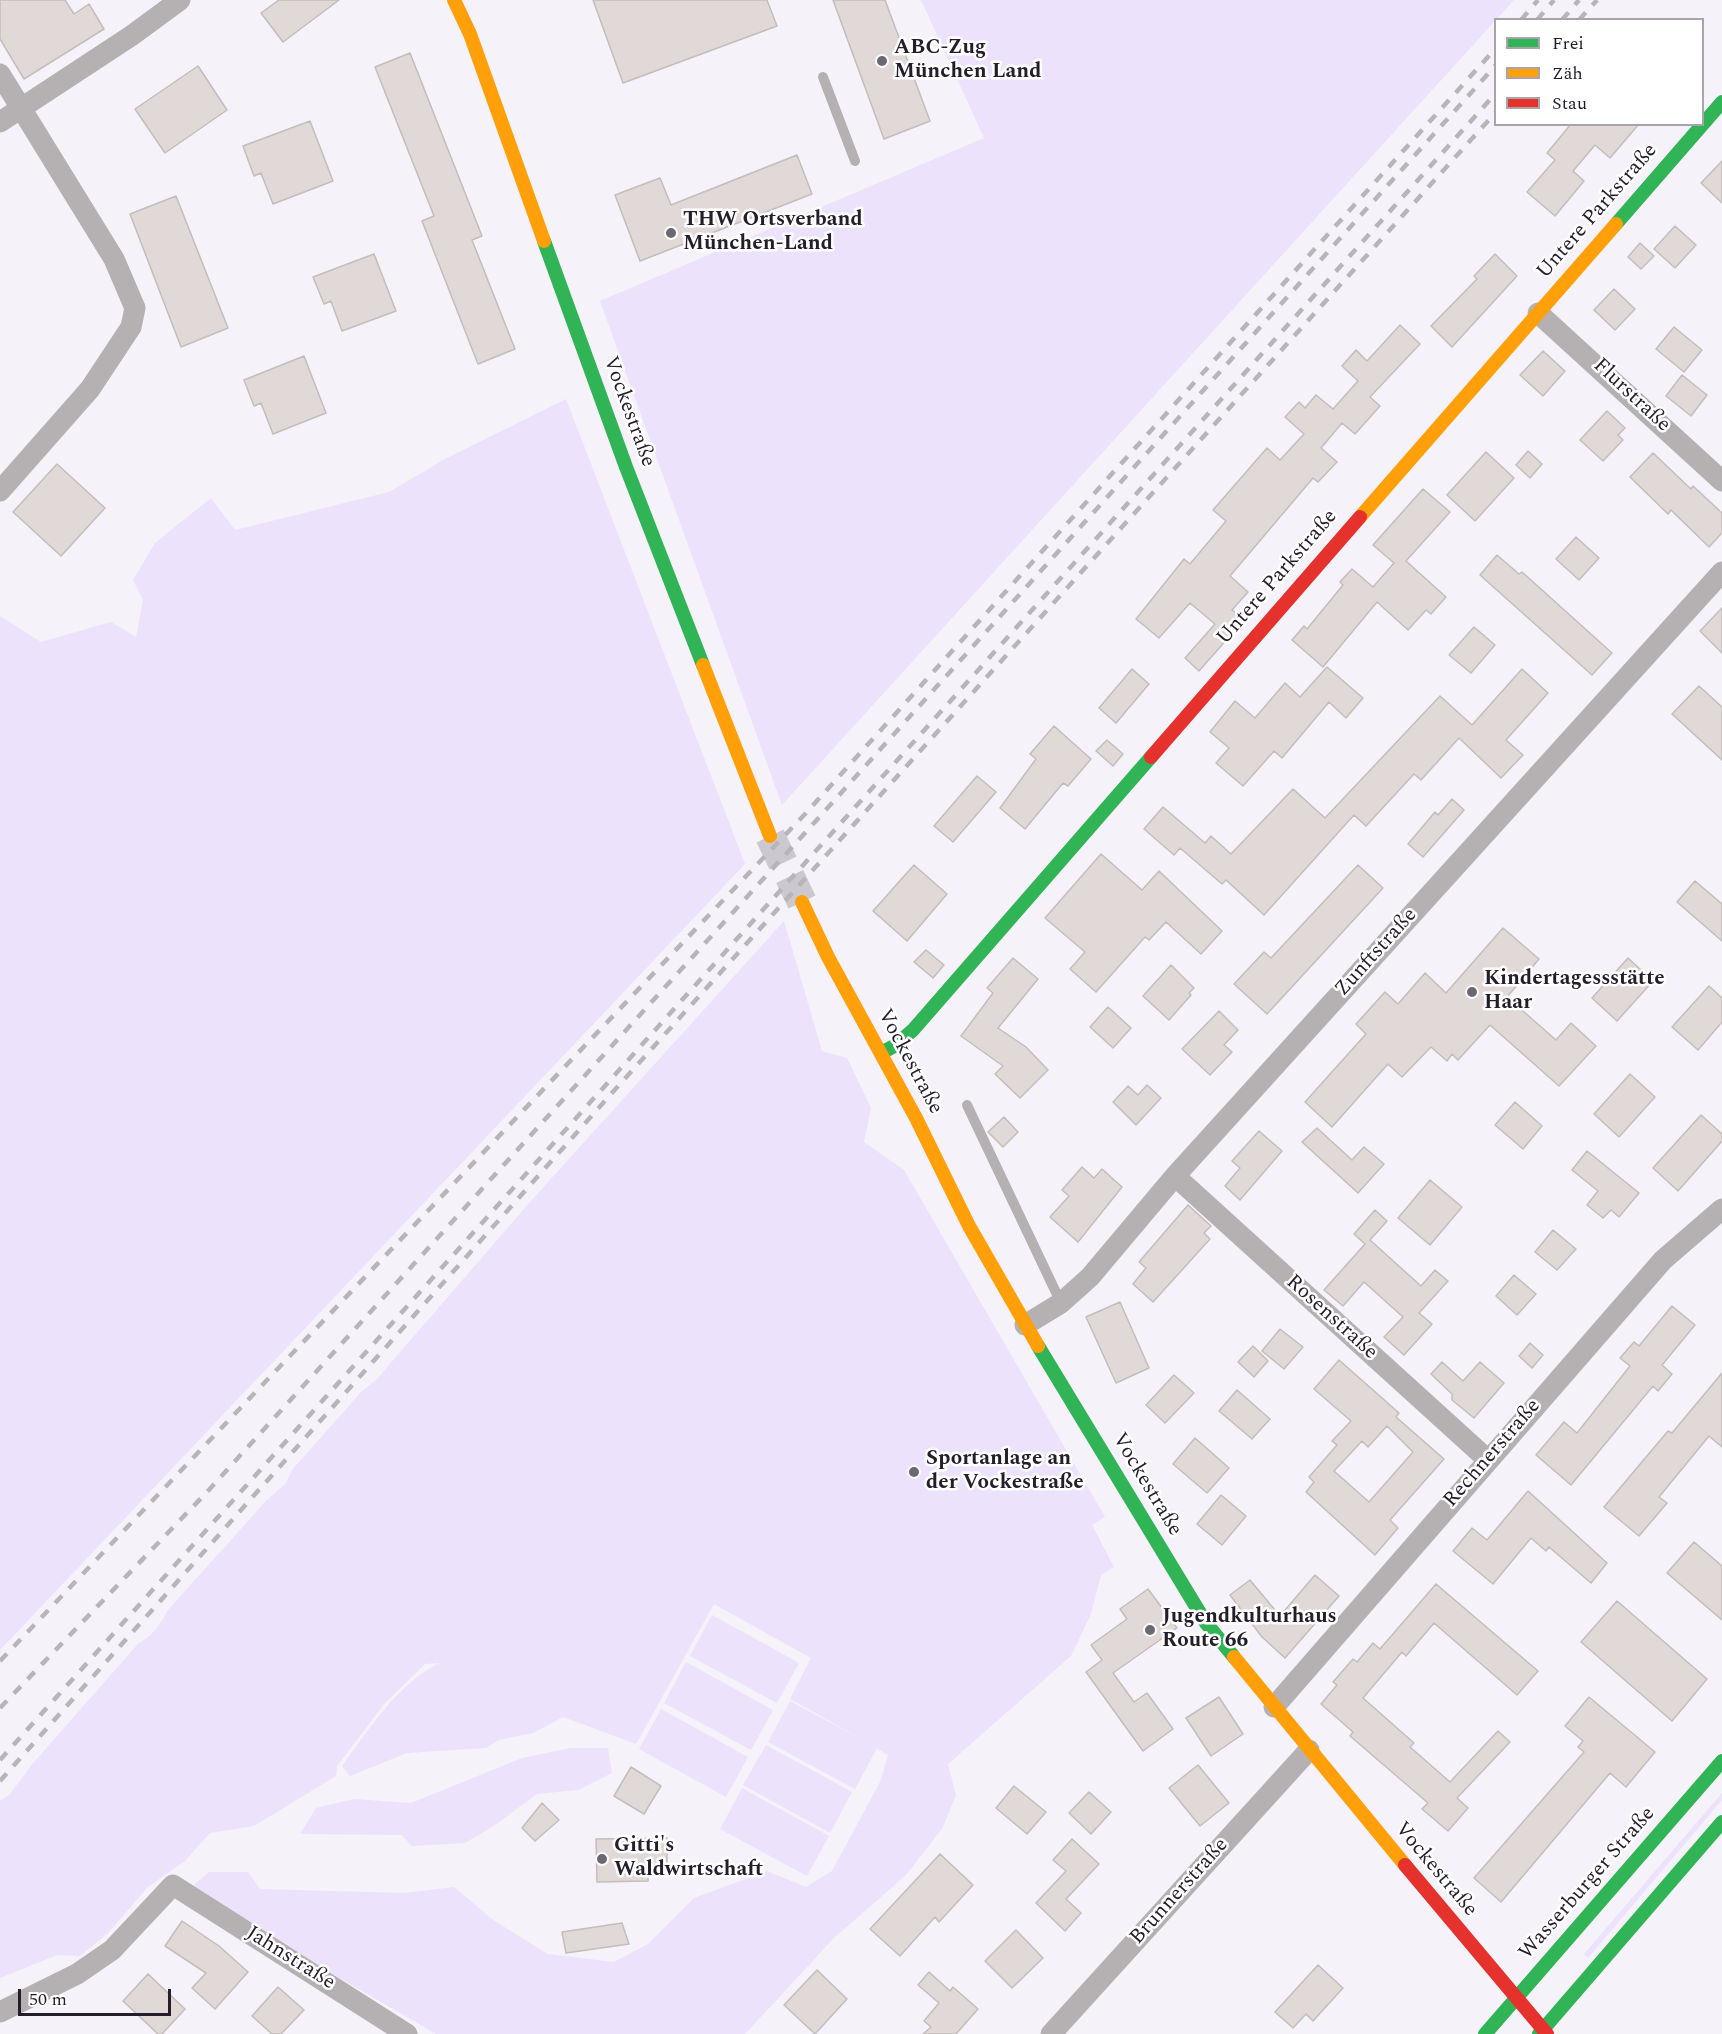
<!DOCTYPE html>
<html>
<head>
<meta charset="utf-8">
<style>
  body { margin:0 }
  #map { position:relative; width:1722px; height:2034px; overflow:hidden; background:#f5f2f9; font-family:Spectral,serif }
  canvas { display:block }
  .legend { position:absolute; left:1494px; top:18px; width:210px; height:108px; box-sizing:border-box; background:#fff; border:2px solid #a7a5aa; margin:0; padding:8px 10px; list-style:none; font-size:18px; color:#231e2a }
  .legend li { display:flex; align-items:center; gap:12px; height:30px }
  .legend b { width:30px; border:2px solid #a7a5aa }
  .scale { position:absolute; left:18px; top:1989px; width:153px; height:27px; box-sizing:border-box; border:3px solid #231e2a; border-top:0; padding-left:8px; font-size:18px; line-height:21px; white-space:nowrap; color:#231e2a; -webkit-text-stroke:4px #fff; paint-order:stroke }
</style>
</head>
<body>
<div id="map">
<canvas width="1722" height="2034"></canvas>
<ul class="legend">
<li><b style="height:8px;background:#30b455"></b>Frei</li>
<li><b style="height:8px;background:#ff9f0a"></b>Zäh</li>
<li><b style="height:8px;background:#e5322d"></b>Stau</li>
</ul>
<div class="scale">50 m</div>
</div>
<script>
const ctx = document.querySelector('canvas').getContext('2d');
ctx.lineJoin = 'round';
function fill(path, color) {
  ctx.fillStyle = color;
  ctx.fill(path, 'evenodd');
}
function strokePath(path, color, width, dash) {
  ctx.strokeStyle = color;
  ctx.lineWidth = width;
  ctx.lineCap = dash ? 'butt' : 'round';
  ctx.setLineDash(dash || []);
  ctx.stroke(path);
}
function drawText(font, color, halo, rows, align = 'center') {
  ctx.font = font + ' Spectral,serif';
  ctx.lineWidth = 5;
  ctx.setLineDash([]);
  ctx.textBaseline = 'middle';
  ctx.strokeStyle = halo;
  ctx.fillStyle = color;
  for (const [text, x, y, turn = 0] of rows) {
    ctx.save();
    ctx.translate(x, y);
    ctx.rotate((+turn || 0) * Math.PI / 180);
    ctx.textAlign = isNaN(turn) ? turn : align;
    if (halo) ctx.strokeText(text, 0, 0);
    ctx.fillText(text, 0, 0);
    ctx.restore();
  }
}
fill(new Path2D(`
  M921,0H1514L782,805L600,301L984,138Z
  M566,399L745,864L0,1650V616L41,642L111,622L136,637L143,600L133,580L155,543L211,498L235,530L389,492L445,459Z
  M784,921L822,1051L847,1058L871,1108L864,1142L904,1170L1105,1517L1092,1525L1114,1567L1101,1575L1091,1614L1071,1656L948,1764L956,1795L942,1829L906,1875L834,1938L745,2034H436L209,1902L194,1885L209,1872H248L260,1889L405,1893L454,1887L493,1920L548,1954L614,1962L648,1944L694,1898L767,1871L806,1887L832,1871L880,1782L888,1755L877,1748L855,1789L768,1742L790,1701L863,1740L790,1699L811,1658L714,1604L636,1744L563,1717L533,1733L499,1740L486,1748L407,1753L350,1776L342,1766C369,1729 397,1685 439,1663L425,1664L385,1703L337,1766L336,1776L254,1826L210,1833L185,1861L148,1887L108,1933L80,1956L57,1955L0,1978V1801L10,1794L34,1762L138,1644C152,1636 160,1625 168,1610L266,1501L286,1483L292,1470L362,1391L376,1380L530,1202Z
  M712,1615L799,1663L777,1703L690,1656Z
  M686,1662L773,1710L751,1750L664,1703Z
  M661,1709L748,1757L726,1797L639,1749Z
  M766,1745L852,1792L830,1833L743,1785Z
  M571,1748H608L612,1773L578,1790L537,1794L495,1825L465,1843L412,1846L402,1835L300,1834L316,1808L354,1799L411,1803L522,1758Z
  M742,1788L829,1836L807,1876L720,1829Z
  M1722,1793V1800L1588,1958L1584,1954Z`), '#ece2fb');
const building = new Path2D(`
  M0,0H65L74,14L89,4L104,29L24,79L0,39Z
  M279,0H339L283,42L261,13Z
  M593,0H767L777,26L623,83Z
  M833,0H885L930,121L884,139Z
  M410,53L482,236L472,240L515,349L478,364L422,221L434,216L375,67Z
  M198,66L227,110L165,153L135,109Z
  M310,121L333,181L273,204L261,173L254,176L243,146Z
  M1571,124H1639L1610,158L1595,145L1573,171L1584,181L1555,216L1527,192L1555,160L1547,153Z
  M797,155L812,194L640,261L615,195L660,178L671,205Z
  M1722,161V203L1701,183Z
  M176,196L228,328L181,347L130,214Z
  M1675,226L1696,245L1675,268L1654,249Z
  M1640,243L1654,256L1641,269L1628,257Z
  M374,254L396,311L342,331L331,301L324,304L313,277Z
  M1495,254L1517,276L1452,347L1431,326L1477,279L1474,276Z
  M1614,289L1635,309L1615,330L1594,310Z
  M1400,325L1420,344L1370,397L1380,406L1355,434L1342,423L1321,448L1337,462L1318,482L1313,478L1230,576L1248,592L1232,610L1244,620L1199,671L1185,658L1215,624L1190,603L1159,638L1136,619L1184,559L1190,564L1226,521L1213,510L1267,448L1280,460L1304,434L1285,417L1299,402L1305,408L1316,395L1333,409L1358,381L1342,366L1356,350L1367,361Z
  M1674,327L1702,350L1684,372L1656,349Z
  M1543,351L1565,371L1543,396L1520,375Z
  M304,356L326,413L273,434L261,403L254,406L244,380Z
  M1682,375L1707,395L1691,416L1666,396Z
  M1607,411L1625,428L1618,435L1623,440L1603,461L1580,440Z
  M1528,451L1542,464L1530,478L1516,465Z
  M1486,452L1514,478L1475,521L1447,495Z
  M1653,453L1691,489L1693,486L1722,513V533L1709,547L1671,510L1668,514L1630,477Z
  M57,464L105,508L61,556L13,512Z
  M1423,489L1450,512L1406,561L1446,597L1431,614L1426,610L1408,630L1377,602L1323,667L1292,640L1304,626L1307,629L1343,585L1340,582L1352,569L1373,587L1394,563L1373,545Z
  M1576,537L1599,558L1579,580L1556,559Z
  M1497,555L1519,574L1522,572L1612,653L1592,675L1480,575Z
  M1722,608V653L1700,631Z
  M1474,627L1495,645L1471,673L1449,655Z
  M1327,667L1363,698L1346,718L1329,702L1282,758L1274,751L1243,786L1216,763L1229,748L1210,732L1235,701L1255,718L1285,683L1300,697Z
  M1132,669L1149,684L1116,723L1099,708Z
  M1522,669L1548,693L1506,740L1523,755L1501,778L1459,738L1421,780L1414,774L1366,826L1354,815L1264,915L1226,880L1222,884L1180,848L1174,855L1144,829L1163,807L1205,843L1211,836L1231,854L1293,789L1325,818L1440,696L1472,725Z
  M1699,686L1722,707V760L1672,714Z
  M1054,726L1091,759L1068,786L1063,783L1025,829L1000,808L1036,759L1030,754Z
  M1107,740L1123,754L1113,766L1096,751Z
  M977,776L996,792L953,842L934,826Z
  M1452,799L1464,810L1423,857L1408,844L1435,812L1438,815Z
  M1101,854L1142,890L1159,871L1222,931L1201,954L1166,922L1149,940L1145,937L1096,992L1070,969L1085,952L1045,918Z
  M914,865L947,894L907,941L873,911Z
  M1358,865L1383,888L1267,1014L1234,984L1264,952L1271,958Z
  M1695,881L1722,904V941L1677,902Z
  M1503,928L1539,959L1507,997L1556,1040L1571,1023L1596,1046L1559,1086L1490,1025L1458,1060L1452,1054L1447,1061L1431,1047L1402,1077L1388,1064L1332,1127L1305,1102L1366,1034L1356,1024L1385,992L1398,1004L1425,973L1446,993Z
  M926,950L944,965L933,978L914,962Z
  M1013,958L1038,979L998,1028L1026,1047L1048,1070L1020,1098L995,1074L1003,1066L961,1036L993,993L987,988Z
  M1628,958L1653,981L1617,1021L1592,998Z
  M1171,965L1194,988L1189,993L1191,995L1169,1020L1143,996Z
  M1709,986L1722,998V1022L1698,1050L1672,1027Z
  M1108,1007L1131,1028L1113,1048L1090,1027Z
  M1219,1011L1238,1030L1224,1045L1232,1052L1210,1075L1182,1049Z
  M1630,1074L1655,1097L1619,1137L1594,1114Z
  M1147,1085L1161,1098L1136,1125L1113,1102L1128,1086L1138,1095Z
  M1515,1102L1542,1126L1523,1149L1495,1125Z
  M1701,1115L1722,1134V1141L1678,1191L1653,1168Z
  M1004,1117L1018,1132L1003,1147L988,1132Z
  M1317,1128L1352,1160L1364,1147L1384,1164L1358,1193L1302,1142Z
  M1259,1131L1282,1151L1240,1200L1225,1186L1240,1168L1232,1161Z
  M1587,1151L1639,1193L1619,1217L1611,1210L1603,1218L1587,1205L1598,1191L1572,1170Z
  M1082,1167L1094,1178L1102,1169L1122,1187L1078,1242L1050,1217L1069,1196L1062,1190Z
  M1430,1180L1462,1207L1430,1245L1398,1218Z
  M1188,1205L1211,1226L1204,1233L1210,1239L1153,1302L1133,1284L1146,1268L1139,1262Z
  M1375,1210L1387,1221L1370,1240L1421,1286L1435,1270L1448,1281L1419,1313L1432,1324L1404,1355L1384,1337L1403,1317L1364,1282L1343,1306L1324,1290L1365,1244L1354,1234Z
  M1553,1230L1576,1249L1557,1270L1535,1252Z
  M1514,1275L1536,1294L1517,1315L1496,1296Z
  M1120,1302L1149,1368L1116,1383L1086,1317Z
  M1672,1306L1695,1325L1662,1365L1672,1374L1658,1391L1653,1386L1571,1485L1536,1455L1564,1422L1577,1433L1630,1366L1620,1358L1634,1342L1639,1346Z
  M1280,1329L1303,1347L1284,1369L1262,1351Z
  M1530,1343L1543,1355L1532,1368L1519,1356Z
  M1253,1346L1268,1361L1254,1377L1238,1362Z
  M1339,1360L1399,1413L1396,1417L1444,1459L1390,1520L1398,1528L1375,1555L1306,1492L1314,1482L1309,1477L1337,1445L1332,1441L1351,1421L1314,1389ZM1387,1426L1413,1452L1369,1502L1334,1471L1362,1441L1368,1447Z
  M1442,1362L1463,1381L1480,1362L1504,1383L1474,1418L1452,1400V1394L1431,1374Z
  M1722,1373V1447L1709,1436L1659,1497L1667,1503L1639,1536L1604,1507L1668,1431L1672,1433Z
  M1174,1375L1194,1393L1165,1423L1146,1405Z
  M1237,1390L1270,1419L1252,1439L1219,1411Z
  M1195,1438L1229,1468L1207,1493L1173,1464Z
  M1528,1491L1607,1563L1591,1583L1549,1547L1546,1551L1531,1538L1493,1584L1453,1551L1472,1528L1487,1540Z
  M1221,1495L1246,1516L1222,1545L1197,1524Z
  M1694,1542L1722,1566V1620L1667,1573Z
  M1315,1575L1339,1596L1285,1658L1262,1637L1230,1595L1250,1580L1280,1616Z
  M1436,1584L1538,1671L1517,1695L1434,1623L1406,1656L1402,1652L1363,1698L1414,1743L1410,1747L1450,1782L1498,1731L1510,1742L1457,1798L1468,1808L1448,1831L1422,1809L1428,1803L1350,1736L1353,1732L1321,1704L1337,1685L1333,1682L1353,1659L1357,1662L1373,1643L1380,1649Z
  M1148,1589L1177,1628L1113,1673L1134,1702L1147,1693L1173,1729L1143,1751L1086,1672L1102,1660L1091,1645L1127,1619L1120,1609Z
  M1617,1601L1707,1679L1672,1721L1581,1642Z
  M1219,1697L1243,1734L1211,1756L1186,1718Z
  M1589,1697L1655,1752L1626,1787L1610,1773L1501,1902L1474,1878L1584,1752L1578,1747L1583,1741L1565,1726Z
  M1198,1765L1229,1803L1200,1826L1169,1788Z
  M631,1767L661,1786L644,1814L614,1796Z
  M1014,1786L1046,1812L1027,1834L996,1808Z
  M1089,1792L1111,1812L1091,1834L1069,1813Z
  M542,1803L559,1820L535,1841L522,1828Z
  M667,1838V1864H648V1881L597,1882L596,1839Z
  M1072,1839L1099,1864L1066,1899L1081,1913L1065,1931L1036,1903L1066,1871L1053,1860Z
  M940,1854L973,1885L939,1922L935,1917L900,1956L870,1929Z
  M182,1921L219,1946L248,1972L215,2009L192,1988L206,1973L165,1946Z
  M622,1923L629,1944L566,1953L562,1932Z
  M1016,1930L1043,1958L1012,1988L985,1961Z
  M1318,1965L1343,1988L1313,2021L1306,2014L1293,2028L1275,2012Z
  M817,1970L847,1999L815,2034L784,2005Z
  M929,1972L950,1991L953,1987L978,2009L956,2034H923L931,2027L924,2021L939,2003L918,1985Z
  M148,1974L185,2009L162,2034H158L123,2001Z
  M278,1987L304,2010L281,2034H272L252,2016Z`);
fill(building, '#e0d9d8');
strokePath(building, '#c3bdbc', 1.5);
strokePath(new Path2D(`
  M770,836L802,902`), '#cbc8d0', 30, [30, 15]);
strokePath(new Path2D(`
  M823,77L855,161
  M967,1105L1061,1303`), '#b5b1b2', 10);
strokePath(new Path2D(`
  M0,74L114,259L135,308L131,327L90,389L0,491
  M0,122L131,36L180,0
  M1538,313L1722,481
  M1175,1176L1488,1460
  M1025,1325L1061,1303L1090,1277L1175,1176L1722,572
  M1274,1707L1663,1260L1722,1209
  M0,2012L77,1974L112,1950L173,1885L407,2034
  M1051,2034L1309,1750`), '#b5b1b2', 21);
strokePath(new Path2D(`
  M1616,224L1722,102
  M544,241L626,467L703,665
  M881,1053L896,1045L913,1030L1151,757
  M1038,1346L1206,1623L1234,1657
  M1485,2034L1722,1761
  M1539,2034L1722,1822`), '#30b455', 14);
strokePath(new Path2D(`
  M454,0L470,34L544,241
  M1360,517L1616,224
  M703,665L770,836
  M802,902L828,957L916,1118L969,1226L1038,1346
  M1234,1657L1405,1865`), '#ff9f0a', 14);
strokePath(new Path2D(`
  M1151,757L1360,517
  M1405,1865L1547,2034`), '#e5322d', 14);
strokePath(new Path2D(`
  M1521,20L1538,0
  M1537,20L1554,0
  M1562,20L1579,0
  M1579,20L1597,0
  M0,1661L806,813L1496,48
  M0,1708L207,1492L814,823L1496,65
  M0,1760L1496,93
  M0,1781L620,1084L1496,112`), '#b8b4b8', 4.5, [10, 10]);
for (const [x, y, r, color] of [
  [882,61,6,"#6c6872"],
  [671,233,6,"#6c6872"],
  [1472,992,6,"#6c6872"],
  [914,1472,6,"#6c6872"],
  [1150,1630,6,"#6c6872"],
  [602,1859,6,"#6c6872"]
]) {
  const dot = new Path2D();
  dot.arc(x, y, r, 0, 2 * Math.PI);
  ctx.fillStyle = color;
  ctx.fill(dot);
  strokePath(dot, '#fff', 2);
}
drawText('bold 21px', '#231e2a', '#fff', [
  ["ABC-Zug",894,49],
  ["München Land",894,73],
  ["THW Ortsverband",683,221],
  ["München-Land",683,245],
  ["Kindertagessstätte",1484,980],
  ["Haar",1484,1004],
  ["Sportanlage an",926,1460],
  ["der Vockestraße",926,1484],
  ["Jugendkulturhaus",1162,1618],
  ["Route 66",1162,1642],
  ["Gitti's",614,1847],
  ["Waldwirtschaft",614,1871]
], 'left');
drawText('21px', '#231e2a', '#fff', [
  ["Untere Parkstraße",1598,212,-49],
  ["Flurstraße",1631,396,43],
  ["Vockestraße",628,412,70],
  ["Untere Parkstraße",1278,578,-49],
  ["Zunftstraße",1377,953,-48],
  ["Vockestraße",909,1062,62],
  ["Rosenstraße",1331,1318,42],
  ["Rechnerstraße",1493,1454,-49],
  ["Vockestraße",1146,1485,59],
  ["Vockestraße",1435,1870,50],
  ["Wasserburger Straße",1588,1884,-49],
  ["Brunnerstraße",1180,1892,-48],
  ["Jahnstraße",290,1959,32]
]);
</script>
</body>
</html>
